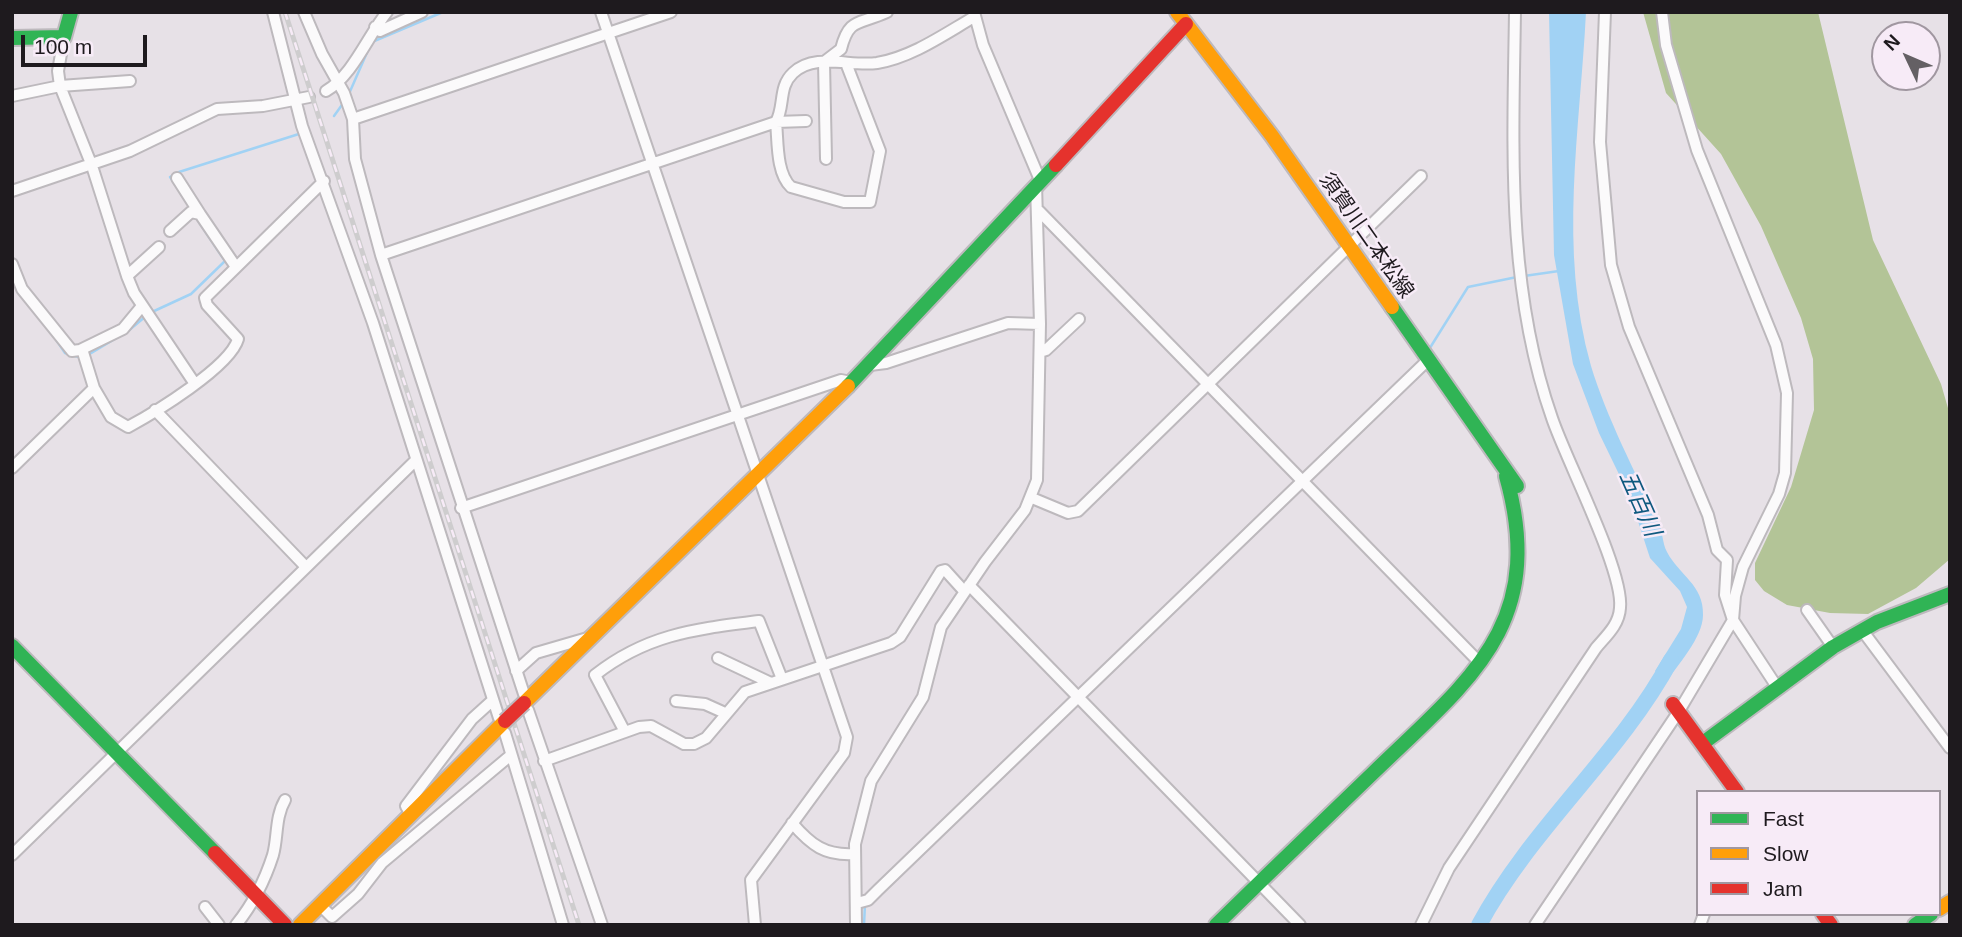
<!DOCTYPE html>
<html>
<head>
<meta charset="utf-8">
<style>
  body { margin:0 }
  #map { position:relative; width:1962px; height:937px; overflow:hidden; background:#e7e1e7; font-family:Helvetica,sans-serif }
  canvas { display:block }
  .frame { position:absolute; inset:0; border:14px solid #1e1a1e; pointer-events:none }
  .legend { position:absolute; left:1696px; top:790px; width:245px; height:126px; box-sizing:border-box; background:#f7ebf7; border:2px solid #a097a0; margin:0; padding:9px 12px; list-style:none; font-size:21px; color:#1e1a1e }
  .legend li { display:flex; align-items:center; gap:14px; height:35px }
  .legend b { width:35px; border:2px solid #a097a0 }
  .north { position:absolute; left:1871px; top:21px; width:70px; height:70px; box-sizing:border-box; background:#f7ebf7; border:2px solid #a097a0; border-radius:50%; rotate:314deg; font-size:19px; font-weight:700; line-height:28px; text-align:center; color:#1e1a1e }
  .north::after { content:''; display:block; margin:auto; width:24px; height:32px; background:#646064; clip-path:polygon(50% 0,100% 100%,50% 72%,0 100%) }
  .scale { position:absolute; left:21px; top:35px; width:126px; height:32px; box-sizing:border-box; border:4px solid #1e1a1e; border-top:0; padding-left:9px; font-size:21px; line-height:24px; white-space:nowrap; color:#1e1a1e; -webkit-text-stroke:5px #f7ebf7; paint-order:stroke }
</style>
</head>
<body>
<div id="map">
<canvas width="1962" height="937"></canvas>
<div class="frame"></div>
<ul class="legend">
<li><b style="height:9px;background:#30b455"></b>Fast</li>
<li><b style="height:9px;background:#ff9f0a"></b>Slow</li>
<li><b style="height:9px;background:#e5322d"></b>Jam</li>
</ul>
<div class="north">N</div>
<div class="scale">100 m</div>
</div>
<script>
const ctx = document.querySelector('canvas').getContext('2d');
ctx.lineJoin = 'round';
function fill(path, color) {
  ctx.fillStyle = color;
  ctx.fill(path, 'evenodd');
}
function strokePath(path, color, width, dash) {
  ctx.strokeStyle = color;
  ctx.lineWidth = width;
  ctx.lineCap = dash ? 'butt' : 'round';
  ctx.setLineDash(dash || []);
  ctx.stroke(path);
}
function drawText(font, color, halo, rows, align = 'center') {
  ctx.font = font + ' Helvetica,"Noto Sans JP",sans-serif';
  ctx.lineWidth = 5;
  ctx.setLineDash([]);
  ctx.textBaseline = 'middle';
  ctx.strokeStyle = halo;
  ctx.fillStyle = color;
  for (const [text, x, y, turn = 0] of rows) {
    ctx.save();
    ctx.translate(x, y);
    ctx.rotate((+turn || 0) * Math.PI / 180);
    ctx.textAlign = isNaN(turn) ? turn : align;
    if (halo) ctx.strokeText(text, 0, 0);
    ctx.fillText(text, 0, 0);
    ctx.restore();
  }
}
fill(new Path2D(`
  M1643,12H1818L1873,240L1941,384L1950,415V559L1916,588L1868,614L1830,613L1787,605L1764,591L1755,580V563L1791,487L1814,410L1813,359L1801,318L1761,226L1721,154L1666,93Z`), '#b3c497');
fill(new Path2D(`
  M1549,12H1586C1580,131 1558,249 1591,366C1606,416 1636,474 1658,521C1663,531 1662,543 1667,552C1679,575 1704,585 1703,615C1703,638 1677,665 1665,684L1655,671L1681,629L1687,607L1680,591L1650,558L1630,497L1599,433L1573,364L1554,255Z`), '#a1d2f4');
strokePath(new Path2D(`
  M372,42L443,12
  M348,96L369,48
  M334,116L344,102
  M177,187L170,177L179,172L302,133
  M1524,276L1559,271
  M152,312L191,294L225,261L199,222
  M127,332L146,316
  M55,338L65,353L82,358
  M1428,351L1468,287L1517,277
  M88,355L118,337
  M864,925L865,904`), '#a1d2f4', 2.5);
strokePath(new Path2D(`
  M1479,925C1531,828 1619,756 1671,660`), '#a1d2f4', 16);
const street = new Path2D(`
  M273,12L302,126L373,323L499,718
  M304,12L322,54L344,93L353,119L355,159L381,255L524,694
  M601,12L847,737L844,753L751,880L755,925
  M974,12L983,45L1040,180
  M1662,12L1666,45L1697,150L1776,345L1787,393L1785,473L1779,494L1743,567L1735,596L1733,620L1777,687
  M375,27L380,31L422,12
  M64,37L58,71L60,86L92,166L127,276L134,293L195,384
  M326,91C353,75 367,37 387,12
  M12,96L60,86L130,81
  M353,119L671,12
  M806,121L776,122C778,141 776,173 791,187L844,202H870L880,151L846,63
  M826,159L824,62L841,49C849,17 859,25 887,12
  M177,178L200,214
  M12,191L130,151L217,109L263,106L309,97
  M1039,211L1480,663
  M170,231L191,212L200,214L236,267
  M381,255L776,122C785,106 778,87 793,73C815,52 850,67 877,63C912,57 943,35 974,17
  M12,264L22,289L72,351L80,350L123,329L142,306
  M127,276L159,247
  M82,349L94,388
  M1040,352L1046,350L1079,319
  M870,365L886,363L1008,323L1040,324
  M155,410L306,567
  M12,468L94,388L111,417L128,427C154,413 230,367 238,339L207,305L205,298L324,181
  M1032,498L1068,513L1078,511L1421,176
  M461,508L841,380L851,382
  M969,585L1300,925
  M1807,610L1833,647
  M1862,630L1950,748
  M718,658L771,683
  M516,671L536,653L591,637
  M676,701L705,704L725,713
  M528,710L602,925
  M625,732L595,675C647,634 696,629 759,621L782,679
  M505,733L563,925
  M544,761L639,727L651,726L684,744H694L706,738L745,692L891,643L900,637L941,571L945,570L964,591
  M411,815L406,806L472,719L493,700
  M792,823C811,845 825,856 855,854
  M12,855L415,461
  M857,903L868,900L878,890L1428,360
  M320,905L332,917L358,894L382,863L511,755
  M205,907L219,925
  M236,925C253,904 265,880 273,855C278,837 275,817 285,800
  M856,925L855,844L871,781L923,697L941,627L985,562L1025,510L1037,480L1040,324L1036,184
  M1421,925L1449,868L1596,648C1606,636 1619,625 1620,608C1624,571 1566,460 1552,418C1506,287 1513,149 1515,12
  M1535,925L1679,711L1733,620L1725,595L1727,560L1717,550L1708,515L1629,327L1611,265L1600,142L1605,12
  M1700,925L1704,914`);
const fast = new Path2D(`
  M12,38L64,37L71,12
  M1392,307L1517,486
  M848,386L1056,165
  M12,646L215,853
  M1703,743L1833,647L1877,622L1950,594
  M1216,925C1268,874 1320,824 1373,773C1469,680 1548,625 1506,476
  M1915,925L1931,914`);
const slow = new Path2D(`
  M1177,12L1272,136L1392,307
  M524,703L848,386
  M1939,909L1950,902
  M300,925L505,721`);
const jam = new Path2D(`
  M1056,165L1186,24
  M1673,704L1737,792
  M215,853L285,925
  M1823,914L1831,925`);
strokePath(street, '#bdb9bd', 14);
strokePath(fast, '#bdb9bd', 18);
strokePath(slow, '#bdb9bd', 18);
strokePath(jam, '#bdb9bd', 18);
strokePath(street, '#fbfafb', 10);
strokePath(fast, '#30b455', 14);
strokePath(slow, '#ff9f0a', 14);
strokePath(jam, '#e5322d', 14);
const rail = new Path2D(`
  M285,12L579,925`);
strokePath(rail, '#cecdce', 5);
strokePath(rail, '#f7ebf7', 2.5, [8]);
const jamBridge = new Path2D(`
  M505,721L524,703`);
strokePath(jamBridge, '#bdb9bd', 18, []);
strokePath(jamBridge, '#e5322d', 14);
drawText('21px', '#1e1a1e', '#f7ebf7', [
  ["須賀川二本松線",1366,236,55]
]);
drawText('italic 23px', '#0f597f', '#f7ebf7', [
  ["五百川",1639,504,66]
]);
</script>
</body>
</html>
